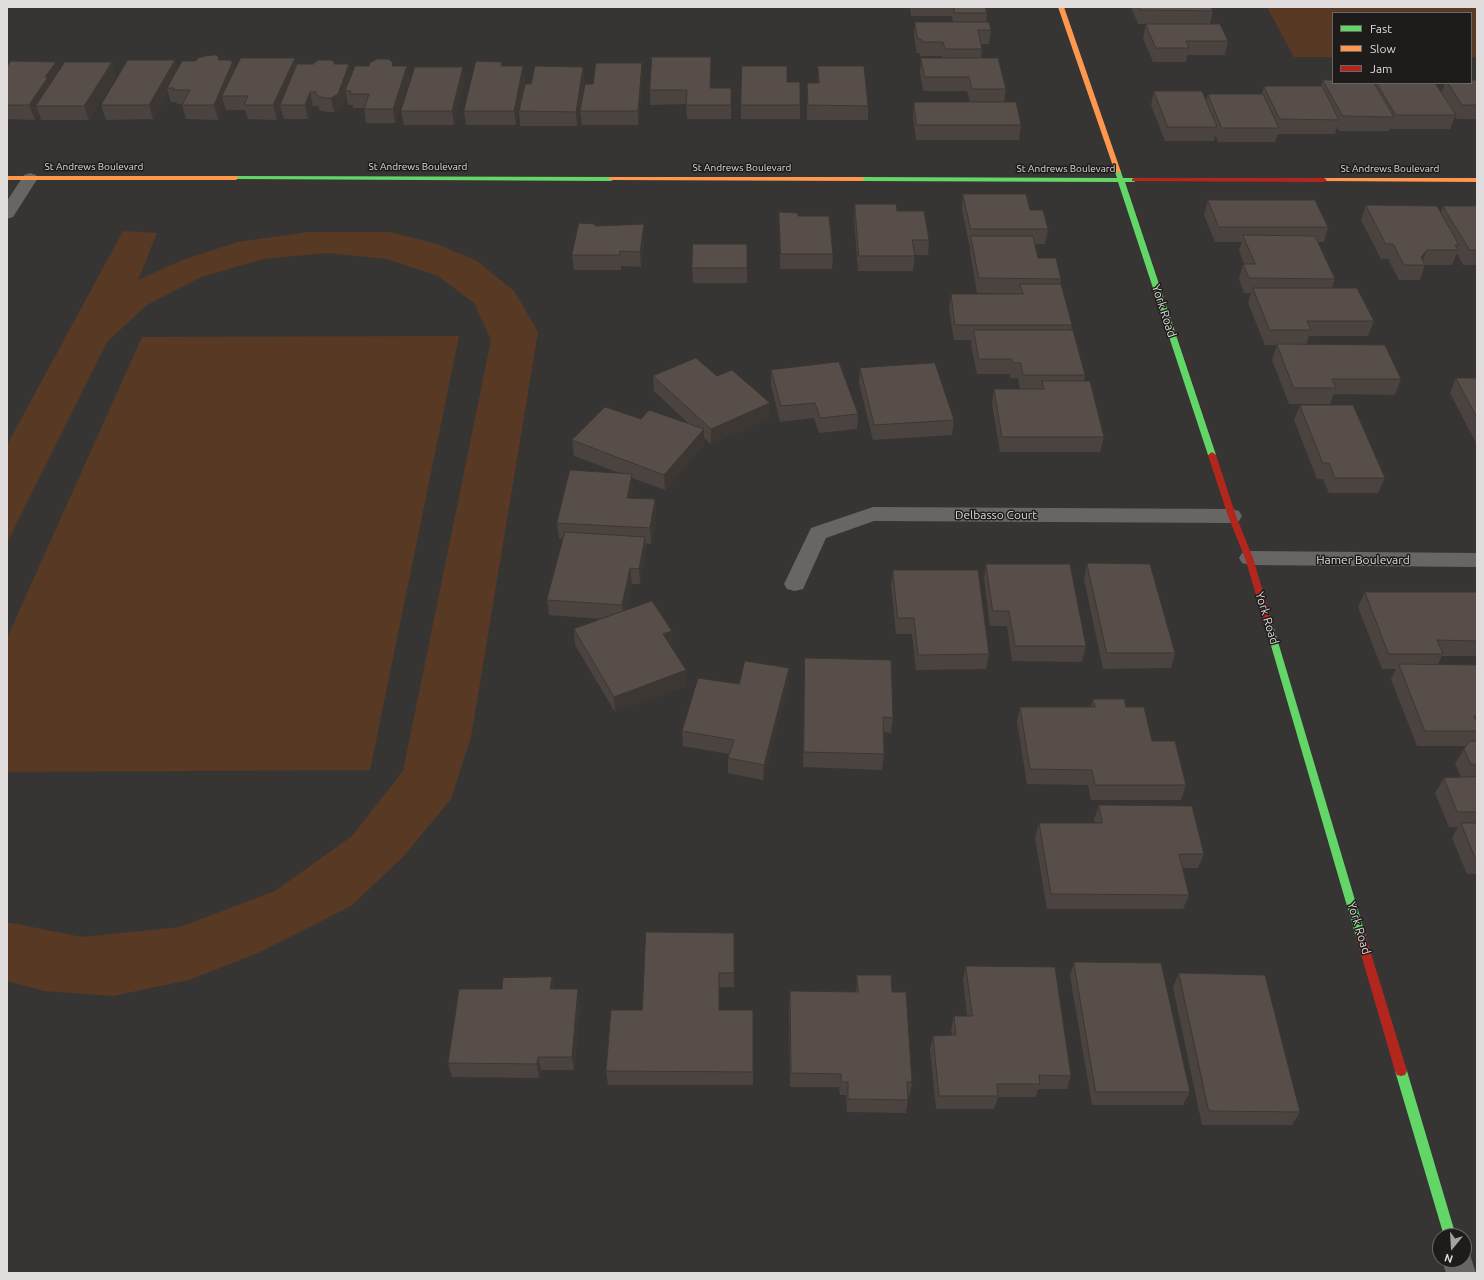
<!DOCTYPE html>
<html>
<head>
<meta charset="utf-8">
<style>
  body { margin:0 }
  #map { position:relative; width:1484px; height:1280px; overflow:hidden; background:#373533; font-family:Ubuntu,sans-serif }
  canvas { display:block }
  .frame { position:absolute; inset:0; border:8px solid #dfdcdb; pointer-events:none }
  .legend { position:absolute; left:1332px; top:12px; width:140px; height:72px; box-sizing:border-box; background:#1e1c1b; border:1px solid #6b6968; margin:0; padding:5px 7px; list-style:none; font-size:12px; color:#dfdcdb }
  .legend li { display:flex; align-items:center; gap:8px; height:20px }
  .legend b { width:20px; border:1px solid #6b6968 }
  .north { position:absolute; left:1432px; top:1228px; width:40px; height:40px; box-sizing:border-box; background:#1e1c1b; border:1px solid #6b6968; border-radius:50%; rotate:198deg; font-size:11px; font-weight:700; line-height:16px; text-align:center; color:#dfdcdb }
  .north::after { content:''; display:block; margin:auto; width:14px; height:18px; background:#a4a2a0; clip-path:polygon(50% 0,100% 100%,50% 72%,0 100%) }
</style>
</head>
<body>
<div id="map">
<canvas width="1484" height="1280"></canvas>
<div class="frame"></div>
<ul class="legend">
<li><b style="height:5px;background:#63d668"></b>Fast</li>
<li><b style="height:5px;background:#ff974d"></b>Slow</li>
<li><b style="height:5px;background:#b3261e"></b>Jam</li>
</ul>
<div class="north">N</div>
</div>
<script>
const ctx = document.querySelector('canvas').getContext('2d');
ctx.lineJoin = 'round';
function fill(path, color) {
  ctx.fillStyle = color;
  ctx.fill(path, 'evenodd');
}
function strokePath(path, color, width, dash) {
  ctx.strokeStyle = color;
  ctx.lineWidth = width;
  ctx.lineCap = dash ? 'butt' : 'round';
  ctx.setLineDash(dash || []);
  ctx.stroke(path);
}
function drawText(font, color, halo, rows, align = 'center') {
  ctx.font = font + ' Ubuntu,sans-serif';
  ctx.lineWidth = 3;
  ctx.setLineDash([]);
  ctx.textBaseline = 'middle';
  ctx.strokeStyle = halo;
  ctx.fillStyle = color;
  for (const [text, x, y, turn = 0] of rows) {
    ctx.save();
    ctx.translate(x, y);
    ctx.rotate((+turn || 0) * Math.PI / 180);
    ctx.textAlign = isNaN(turn) ? turn : align;
    if (halo) ctx.strokeText(text, 0, 0);
    ctx.fillText(text, 0, 0);
    ctx.restore();
  }
}
fill(new Path2D(`
  M1267,7H1477V57H1471V13H1333V57H1294Z
  M123,231L157,233L138,280L182,260L238,242L308,232H390L437,244L477,261L515,292L538,332L471,737L451,799L403,857L351,906L258,953L189,980L113,996L44,991L7,981V922L82,937L180,927L275,891L352,836L403,771L491,340L474,303L438,276L387,259L327,253L263,259L201,277L147,305L107,342L7,543V445Z
  M459,336L370,770L7,772V638L142,337Z`), '#583923');
fill(new Path2D(`
  M30,173L36,175L38,178L13,217L7,219V201L24,175Z`), '#686665');
fill(new Path2D(`
  M873,507L1232,509L1239,511L1242,516L1239,521L1232,523L874,521L826,538L803,589L795,591L787,589L784,584L811,528Z
  M1249,551L1477,553V567L1249,565L1242,563L1239,558L1242,553Z
  M1464,1248L1468,1249L1476,1273H1446L1442,1260H1464Z`), '#686665');
fill(new Path2D(`
  M1118,170L1121,172L1123,178H1134L1137,180L1134,182H1125L1216,455L1215,457L1212,458L1208,455L1118,182L862,181L859,179L862,177L1117,178L1115,172Z
  M236,176L611,177L614,179L611,181L234,179L233,178Z
  M1269,622L1273,625L1366,937L1365,940L1361,942L1357,940L1356,937L1265,625Z
  M1401,1066L1405,1067L1407,1071L1456,1236H1444L1395,1071L1397,1067Z`), '#63d668');
fill(new Path2D(`
  M1058,7H1064L1121,172L1120,173L1115,172Z
  M7,176H236L239,178L236,180H7Z
  M611,177H862L865,179L862,181L609,180V178Z
  M1324,178H1477V182L1322,181V179Z`), '#ff974d');
fill(new Path2D(`
  M1134,178H1324L1327,180L1324,182L1132,181V179Z
  M1212,452L1216,455L1236,516L1253,558L1273,625L1272,627H1266L1265,625L1245,558L1228,516L1208,455Z
  M1361,932L1365,934L1366,937L1407,1071L1405,1075L1401,1076L1397,1075L1395,1071L1356,937L1357,934Z`), '#b3261e');
fill(new Path2D(`
  M910,7H985L987,13L986,22L991,30L989,44H981L982,49L981,58L1006,89L1004,102L1021,125L1019,140H916L913,116L914,102H970L967,91H923L920,72L921,58H942V56H920V53H917L914,36L915,22H953L952,16H911Z
  M1131,7H1211L1213,11L1210,24L1228,41L1225,55H1187L1186,62H1153L1143,38L1146,24H1156H1138Z
  M295,58L296,65L335,62V64H349L351,75L369,66L393,63V66H407L409,80L395,123H366L364,108H353V105H348L346,94L341,109L334,112H327L319,110V106H313L308,119H284L281,109L277,120L248,119L245,110H226L224,104L218,120L186,119L182,105L183,104H177V102H171L168,92L153,119L106,120L101,105L196,61L220,60H231V61H233L235,69Z
  M56,62L59,71L112,62L116,76L89,120H41L39,114L35,120L7,119V67Z
  M503,66L525,80L516,125H466L464,111Z
  M818,66L868,106V120H807V83H818Z
  M583,67L584,81L577,126H520L519,111L531,84Z
  M711,71L710,88H731V119H687L686,104L650,105V90Z
  M643,77L638,125H582L580,111L593,84Z
  M1323,80L1375,84V83H1435L1441,93L1445,83H1471L1477,80V119H1457L1455,116L1450,129H1391L1390,127L1389,131H1339L1337,127L1335,134H1278L1275,142H1218L1215,135L1214,141H1165L1151,105L1154,91L1206,101L1208,94H1262L1264,86H1321Z
  M465,81L454,125H404L401,111Z
  M787,82L800,105V119H741V105Z
  M963,194L1030,210L1048,229L1045,244H1035L1038,258L1061,279L1060,284L1072,325L1071,330L1085,375L1084,381L1104,437L1100,452H1000L992,404L994,389H1020L1018,378H1010V374H977L971,345L972,340H954L949,309L951,294H1019L977,293L970,251V244H969L962,209Z
  M1208,200L1328,227L1324,242H1318L1335,279L1332,288L1374,321L1368,336H1309L1306,345L1401,379L1395,395L1334,394L1330,404H1289L1272,360L1277,345H1265L1248,303L1251,293H1244L1239,279L1243,264H1244L1239,250L1242,242H1215L1204,215Z
  M855,204L897,211L929,240L928,255H915L913,271H858L854,219Z
  M1366,205L1441,212L1443,206H1477V265H1463L1457,253L1452,265H1425L1420,280H1399L1388,259H1381L1361,220Z
  M779,212L798,216L833,254L832,269H780Z
  M596,226L644,239L641,267L621,266V270H574L572,255Z
  M692,268H747V283H693Z
  M860,368L954,420L952,435L873,440L859,383Z
  M771,370L858,414L857,429L819,433L814,418L780,422L771,385Z
  M653,376H717L769,418L711,444L704,438V444L665,490L632,478L633,489L631,498L655,499L656,515L651,544L646,543V553L640,584H632L626,611L673,647H671L686,670V686L615,712L575,645L574,629L602,619L549,615L547,600L563,539H559L557,523L619,473L574,456L572,440L641,419L689,424L654,391Z
  M1456,378H1477V445L1450,393Z
  M1300,405L1385,478L1378,493H1329L1323,479H1317L1294,420Z
  M1087,563L1175,653L1171,668L1103,669L1084,579Z
  M986,564L1086,646L1082,662L1012,661L1007,626H990L984,579Z
  M893,570L989,654L986,669L916,670L912,634H896L891,585Z
  M1365,592H1477V656H1442L1438,664L1477,665V737L1475,741H1477V874H1467L1452,838L1458,827H1449L1435,793L1444,778L1461,777L1455,764L1464,749L1466,746H1417L1391,679L1396,669H1382L1358,607Z
  M805,658L893,718L891,733L883,732L884,754L882,770L803,767Z
  M789,668V683L763,780L728,773V758L729,754L683,746L682,731L739,684Z
  M1093,699L1126,707L1186,785L1181,800H1091L1088,785L1027,784L1017,722L1020,707H1091Z
  M1099,805L1204,854L1198,868H1183L1189,895L1183,909H1047L1035,838L1039,823H1095L1094,820Z
  M734,933V987H719V1010L753,1072V1085H608L606,1071L642,1010Z
  M1074,962L1190,1092L1183,1105H1092L1070,976Z
  M966,966L1071,1076L1067,1089H1038L1036,1097H998L994,1109H936L930,1049L933,1036L952,1035L951,1030L954,1016H967L963,980Z
  M1179,973L1300,1112L1292,1125H1202L1173,987Z
  M857,975L892,992L912,1082L910,1095H908V1100L906,1113L847,1112L846,1095H840L839,1087H790L789,1005L790,991L856,992Z
  M552,977L554,989L580,1003L574,1070H541L539,1078L452,1077L448,1063L502,989Z`), '#4b433f');
fill(new Path2D(`
  M295,58L298,72L280,105L281,109L277,120L273,105Z
  M175,60L179,74L167,88L168,92L153,119L149,105Z
  M231,60L232,64L233,61L237,75L222,96L224,104L218,120L214,105Z
  M56,62L61,75L36,106L39,114L35,120L29,105L45,77Z
  M112,62L116,76L89,120L84,106Z
  M642,63L643,77L638,125V111Z
  M349,64L352,78L345,91L346,94L341,109L334,112L331,98Z
  M407,66L409,80L395,123L393,109Z
  M523,66L525,80L516,125L514,111Z
  M463,67L465,81L454,125L452,111Z
  M583,67L584,81L577,126L576,112Z
  M310,92L313,106L308,119L305,105Z
  M644,224V239L641,267L640,252Z
  M1427,250L1421,265V257Z
  M770,403L769,418L711,444V429Z
  M704,429V444L665,490L664,475Z
  M632,474L633,489L628,513L627,498Z
  M655,499L656,515L651,544L650,528Z
  M645,537L646,553L640,584L639,569Z
  M630,568L632,584L624,621L622,605Z
  M672,631L673,647L664,650L663,634Z
  M789,668V683L763,780L764,765Z
  M686,670V686L615,712L614,697Z
  M552,977L554,991L550,989Z
  M578,989L580,1003L574,1070L572,1057Z
  M538,1057L541,1070L539,1078L537,1064Z`), '#3d3733');
const building = new Path2D(`
  M954,7H985L987,13H955Z
  M1139,7H1211L1213,11L1140,10Z
  M915,22H989L991,30H978L982,49H945L943,42H922L921,39H918Z
  M1146,24H1220L1228,41H1186L1189,48H1156Z
  M216,55L219,58L218,60H231L230,61H233L214,105H182L190,90H173L174,88H167L182,61H196L198,58L205,56Z
  M652,57H711L710,88H731V105H686L687,90H650Z
  M241,58H295L273,105H244L248,96H222Z
  M921,58H998L1006,89H972L969,77H925Z
  M377,59H389L393,63L392,66H407L393,109H364L369,94H350L351,91H345L355,66H369L370,63Z
  M128,60H175L149,105H101Z
  M318,60H330L335,62L334,64H349L338,94L331,98H324L316,95V92H310L305,105H280L297,64H313Z
  M11,61L56,62L45,77H48L29,105H7V67Z
  M476,61L502,62L501,66H523L514,111H464Z
  M65,62H112L84,106H36Z
  M596,63H642L638,111H580L585,84H593Z
  M535,66L583,67L576,112L519,111L525,84H531Z
  M742,66H787V82H800V105H741Z
  M818,66H864L868,106L808,105L807,83H819Z
  M415,67H463L452,111H401Z
  M1323,80H1333V83H1374L1394,117L1343,116Z
  M1471,80H1477V105H1462L1448,83H1471Z
  M1377,83H1435L1456,115H1396Z
  M1264,86H1322L1339,120L1280,119Z
  M1154,91H1202L1217,127H1168Z
  M1208,94H1263L1279,128H1222Z
  M914,102H1016L1021,125H917Z
  M963,194H1026L1030,210H1043L1048,229H971Z
  M1208,200H1315L1328,227H1219Z
  M855,204H896L897,211H924L929,240H912L915,256H859Z
  M1366,205L1437,206L1459,245H1455L1458,250H1427L1421,257L1425,265H1404L1393,244H1386Z
  M1443,206H1477V250H1470Z
  M779,212L798,213V216H829L833,254H781Z
  M579,223L595,224V226H599L644,224L640,252L620,251V255H572Z
  M1243,235L1315,236L1335,279L1249,278L1243,264H1255Z
  M971,236H1033L1038,258H1056L1061,279L979,278Z
  M693,244H747V268H692Z
  M1020,284H1061L1072,325H955L951,294H1023Z
  M1253,288H1357L1374,321H1307L1311,330H1270Z
  M974,330H1073L1085,375H1023L1021,363H1013L1012,359H979Z
  M1277,344L1385,345L1401,379H1332L1336,388H1294Z
  M696,358L717,376L732,370L770,403L711,429L653,376Z
  M839,362L858,414L820,418L815,403L781,406L771,370Z
  M935,363L954,420L874,425L860,368Z
  M1456,378H1477V417Z
  M1042,381H1090L1104,437H1002L994,389H1044Z
  M1300,405H1353L1385,478H1335L1329,463H1323Z
  M605,407L641,419L649,410L704,429L664,475L572,440Z
  M570,470L632,474L627,498L655,499L650,528L557,523Z
  M565,532L645,537L639,569L630,568L622,605L547,600Z
  M1087,563L1150,564L1175,653H1107Z
  M986,564H1070L1086,646H1015L1009,611H993Z
  M893,570H978L989,654L918,655L914,618H898Z
  M1365,592H1477V641L1437,640L1443,654H1389Z
  M652,601L672,631L663,634L686,670L614,697L574,629Z
  M805,658L891,660L893,718L883,717L884,754L804,752Z
  M745,661L789,668L764,765L728,758L734,740L682,731L698,678L739,684Z
  M1399,664L1477,665V716H1474L1477,723V731H1425Z
  M1093,699H1124L1126,707H1144L1152,741H1175L1186,785H1095L1092,770L1030,769L1020,707H1095Z
  M1470,741H1477V766L1470,763L1464,749Z
  M1477,777V812H1457L1444,778Z
  M1099,805L1192,806L1204,854H1179L1189,895L1051,894L1039,823H1102Z
  M1461,823H1477V859H1476Z
  M646,932L734,933V973H719V1010H753V1072L606,1071L611,1010H642Z
  M1074,962L1161,963L1190,1092H1096Z
  M966,966L1055,967L1071,1076L1039,1075L1040,1084H997L998,1096H939L933,1036L956,1035L954,1016H972Z
  M1179,973L1265,975L1300,1112L1209,1111Z
  M857,975H891L892,992H906L912,1082H907L908,1100L848,1099V1082H841V1074L791,1073L790,991L858,992Z
  M552,977L550,989H578L572,1057H538L537,1064L448,1063L459,989H502L503,978Z`);
fill(building, '#574e49');
strokePath(building, '#3d3733', 1);
drawText('10px', '#dfdcdb', '#1e1c1b', [
  ["St Andrews Boulevard",94,167],
  ["St Andrews Boulevard",418,167],
  ["St Andrews Boulevard",742,168],
  ["St Andrews Boulevard",1066,169],
  ["St Andrews Boulevard",1390,169]
]);
drawText('12px', '#dfdcdb', '#1e1c1b', [
  ["York Road",1164,311,72],
  ["Delbasso Court",996,515],
  ["Hamer Boulevard",1363,560],
  ["York Road",1267,618,73],
  ["York Road",1359,928,73]
]);
</script>
</body>
</html>
